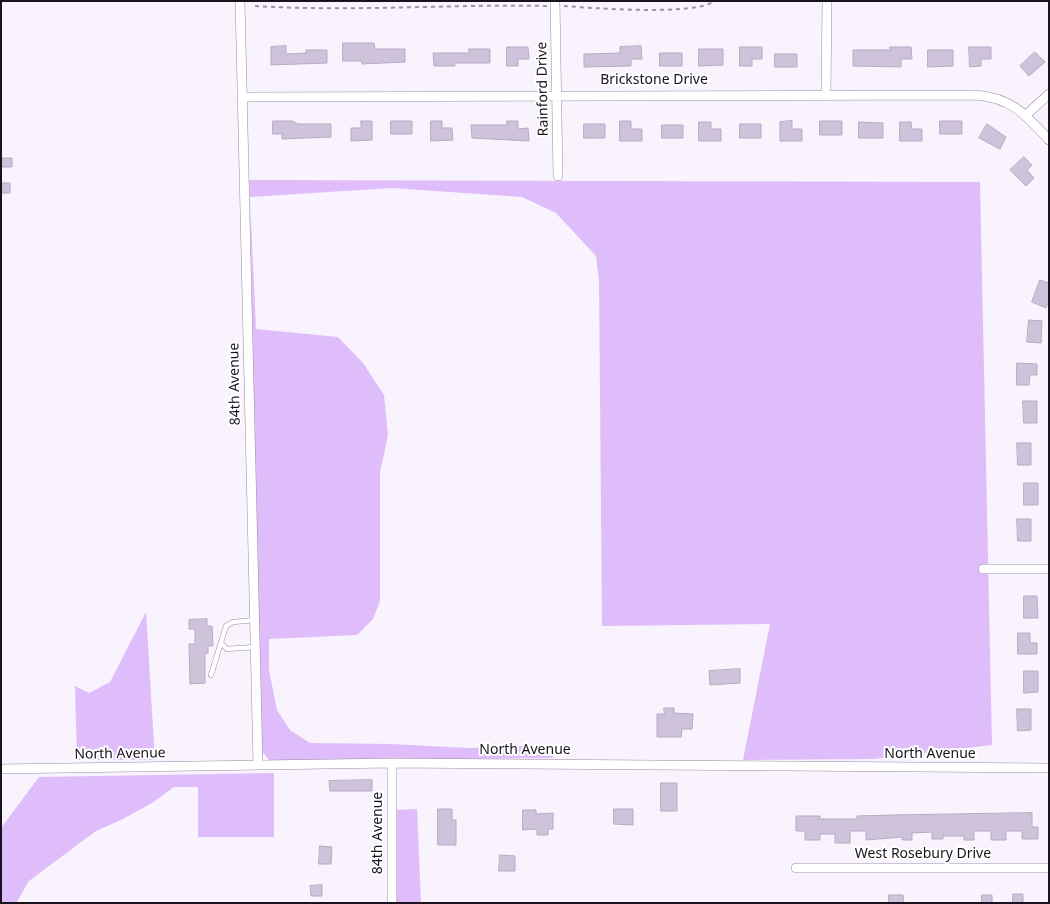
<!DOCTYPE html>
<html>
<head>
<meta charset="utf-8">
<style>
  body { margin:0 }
  #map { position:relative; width:1050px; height:904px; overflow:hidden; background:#f8f3fd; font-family:"Noto Sans",sans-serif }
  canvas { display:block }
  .frame { position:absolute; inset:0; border:2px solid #18131c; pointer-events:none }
</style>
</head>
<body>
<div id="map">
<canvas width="1050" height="904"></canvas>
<div class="frame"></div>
</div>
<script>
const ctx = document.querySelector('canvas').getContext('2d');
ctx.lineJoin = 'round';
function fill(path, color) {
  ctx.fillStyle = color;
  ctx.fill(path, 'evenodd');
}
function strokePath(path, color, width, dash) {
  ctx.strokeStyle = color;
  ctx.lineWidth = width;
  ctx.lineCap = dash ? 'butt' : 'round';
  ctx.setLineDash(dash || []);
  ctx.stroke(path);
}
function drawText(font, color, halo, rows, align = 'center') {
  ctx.font = font + ' "Noto Sans",sans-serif';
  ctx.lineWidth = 4;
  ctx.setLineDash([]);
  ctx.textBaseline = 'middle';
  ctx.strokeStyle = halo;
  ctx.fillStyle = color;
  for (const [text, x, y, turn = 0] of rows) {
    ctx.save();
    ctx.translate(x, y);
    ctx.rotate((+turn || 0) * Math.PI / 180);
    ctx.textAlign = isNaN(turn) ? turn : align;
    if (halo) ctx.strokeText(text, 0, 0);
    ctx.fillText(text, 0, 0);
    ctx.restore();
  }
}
fill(new Path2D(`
  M249,180L980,182L992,745L874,759L743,760L770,624L602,626L599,281L596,256L556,213L522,197L392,188L250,197L256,329L338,337L363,363L384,395L388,435L380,472V601L373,619L357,635L269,639V670L277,710L290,730L310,743L391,744L468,748L553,745V758L270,761L260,749L250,196Z
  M146,612L155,760H77L75,686L89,693L110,682Z
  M274,773V837H198V787H174L152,803L121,820L96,831L29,881L16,903H1V828L39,777Z
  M417,809L421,903H397L396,810Z`), '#dfbdfb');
const building = new Path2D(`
  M343,43H374L375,49H405V62L362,64V61H343Z
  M286,46V54L306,53V50H327V63L271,65V47Z
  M641,46L642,59H631V66L584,67V54L620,53V47Z
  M507,47H528L529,59H518V66H507Z
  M740,47H762V59H752V66H740Z
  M890,47H911L912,59H901V67L853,66V50H890Z
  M969,47H991V59H981V66L970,67Z
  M469,49H490V63H455V66H434L433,53H469Z
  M699,49H723V65L699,66Z
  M928,50H953V66L928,67Z
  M1035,52L1045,62L1029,76L1020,66Z
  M660,53H682V66H660Z
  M775,54H797V67H775Z
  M273,121H292L298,124H331V137L282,139V134H273Z
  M361,121H372V140L351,141V128H361Z
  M391,121H412V134H391Z
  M431,121H442V128H452L453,140L431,141Z
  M507,121H518V129L528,128L529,141L472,138L471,125H507Z
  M620,121H631V129H642V141H620Z
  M792,121V129H802V141H780V122Z
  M820,121H842V135H820Z
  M940,121H962V134H940Z
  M699,122H711V129H721V141H699Z
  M859,122L883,123V138H859Z
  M900,122H911L912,129H922V141H900Z
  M584,124H605V138H584Z
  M740,124H761V138H740Z
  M987,124L1006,137L1000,149L979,138Z
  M662,125H683V138H662Z
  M1024,157L1032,165L1027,170L1034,178L1026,186L1010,170Z
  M1,158H12V167H1Z
  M1,183H10V193H1Z
  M1040,280L1049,283V300L1046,308L1032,302Z
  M1029,320L1042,321L1041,343L1027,342Z
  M1017,363L1037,364V375H1030L1029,385H1017Z
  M1023,401H1037V423H1024Z
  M1017,443H1031V465H1018Z
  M1024,483H1038V505H1024Z
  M1017,519H1031V541H1018Z
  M1024,596H1037L1038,618H1024Z
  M207,619V626H212L213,646H208V653H205V683L190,684L189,644H195V629H189V620Z
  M1018,633H1030V643H1037V654H1018Z
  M740,669V683L710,685L709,671Z
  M1024,671H1038V692L1024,693Z
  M664,708H674V713L693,714L692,729H682L681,737H657V714H664Z
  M1017,709H1031V730L1018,731Z
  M372,780V791H330L329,781Z
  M661,783H677V811H661Z
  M438,809H452V820H456V845H438Z
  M614,809H633V825L614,824Z
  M523,810H536V814L553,813V829H548V835H537V829L523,830Z
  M1032,813V827H1038V839H1022V831H1006V840H991V831H974V840H964V836H943V839H932V832L912,833V840H902V837L866,840V831H850V843H835V834H820V840H805V831H796V816H820V819H857V816L892,815Z
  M320,846L332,847L331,864H319Z
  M500,855L515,856V871H499Z
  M322,885V896H311L310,886Z
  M1013,894H1023V903H1013Z
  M889,895H903L904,903H889Z
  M982,895H992V903H982Z`);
fill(building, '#cfc2db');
strokePath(building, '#b7aac2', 1);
const service = new Path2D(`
  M222,644L227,649L255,647
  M211,675L226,626L233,622L255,620`);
const minor = new Path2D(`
  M240,1L258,765
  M555,1L558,176
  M826,94L827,1
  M243,97L976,95C1012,98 1026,115 1049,140
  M1026,115L1049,94
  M983,569H1049
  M1,769L392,763L1049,768
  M796,868H1049
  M392,903V763`);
strokePath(service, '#978ba2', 5.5);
strokePath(minor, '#978ba2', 10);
strokePath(new Path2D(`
  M255,6C352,12 449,4 547,6
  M564,6C591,8 697,16 714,1`), '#98939c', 2, [4, 4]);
strokePath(service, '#fff', 4.5);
strokePath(minor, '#fff', 9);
drawText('14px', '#18131c', '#fff', [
  ["Brickstone Drive",654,80],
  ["Rainford Drive",543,89,-91],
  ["84th Avenue",235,384,-91],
  ["North Avenue",525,750],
  ["North Avenue",120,754,-1],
  ["North Avenue",930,754],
  ["84th Avenue",378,833,-90],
  ["West Rosebury Drive",923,854]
]);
</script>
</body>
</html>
